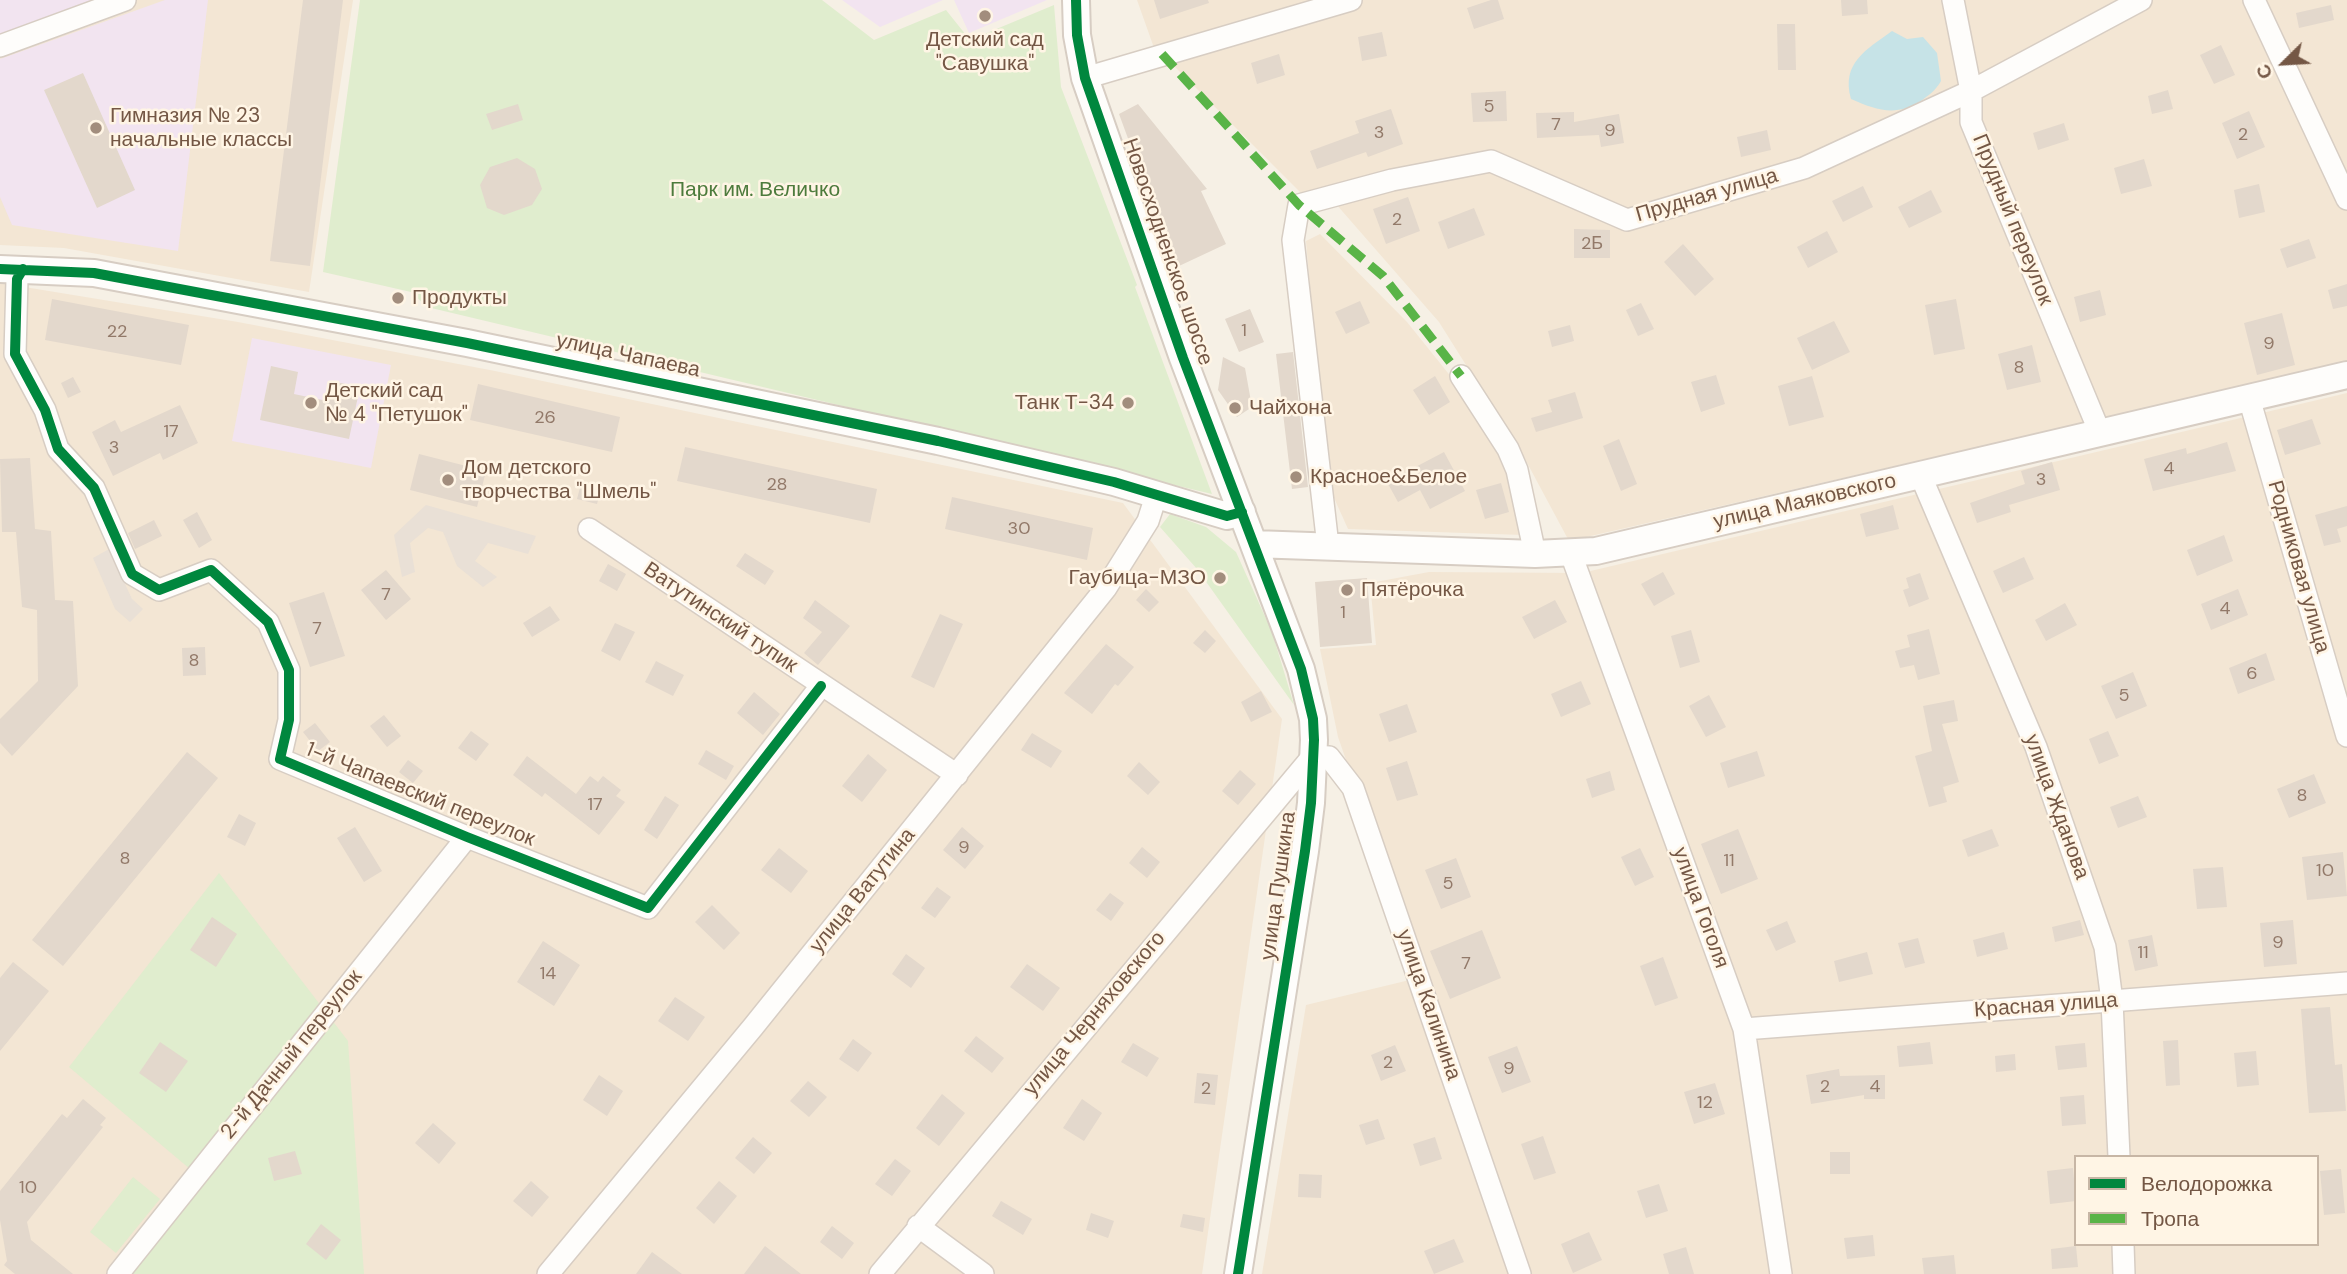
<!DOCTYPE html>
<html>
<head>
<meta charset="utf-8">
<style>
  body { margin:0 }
  #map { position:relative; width:2347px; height:1274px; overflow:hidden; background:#f6f0e5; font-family:"DM Sans",sans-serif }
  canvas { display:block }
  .legend { position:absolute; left:2074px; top:1155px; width:245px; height:91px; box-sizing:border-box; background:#fff5e5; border:2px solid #c7b6a5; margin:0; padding:9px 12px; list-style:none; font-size:21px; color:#745745 }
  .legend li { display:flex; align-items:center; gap:14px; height:35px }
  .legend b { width:35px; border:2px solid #c7b6a5 }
  .north { position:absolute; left:2249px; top:28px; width:70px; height:70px; -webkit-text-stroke:5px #fff5e5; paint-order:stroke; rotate:246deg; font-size:19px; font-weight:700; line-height:28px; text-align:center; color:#745745 }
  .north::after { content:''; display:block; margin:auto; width:24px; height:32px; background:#745745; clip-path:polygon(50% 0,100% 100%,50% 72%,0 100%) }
</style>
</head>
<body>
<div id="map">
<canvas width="2347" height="1274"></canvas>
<ul class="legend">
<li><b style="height:9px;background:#00873e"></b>Велодорожка</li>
<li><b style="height:9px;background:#59b447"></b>Тропа</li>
</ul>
<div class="north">С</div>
</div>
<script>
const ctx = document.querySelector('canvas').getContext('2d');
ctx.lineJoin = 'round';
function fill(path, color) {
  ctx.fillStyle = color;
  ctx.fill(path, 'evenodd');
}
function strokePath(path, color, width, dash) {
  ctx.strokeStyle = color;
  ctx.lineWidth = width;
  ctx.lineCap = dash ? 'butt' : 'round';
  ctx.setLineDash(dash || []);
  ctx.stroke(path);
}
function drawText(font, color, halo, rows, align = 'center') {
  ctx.font = font + ' "DM Sans",sans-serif';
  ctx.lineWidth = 5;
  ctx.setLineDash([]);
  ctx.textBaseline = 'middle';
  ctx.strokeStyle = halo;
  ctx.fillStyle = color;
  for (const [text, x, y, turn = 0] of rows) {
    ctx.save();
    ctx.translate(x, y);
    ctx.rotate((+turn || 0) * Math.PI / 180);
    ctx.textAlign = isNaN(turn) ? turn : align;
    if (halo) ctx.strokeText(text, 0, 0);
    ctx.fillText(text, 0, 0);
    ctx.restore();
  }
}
fill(new Path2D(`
  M0,0H353L309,292L64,248L0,245Z
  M1137,0H2347V362L1569,541L1525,459L1439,322L1322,188L1303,195L1153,45Z
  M1320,234L1407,322L1452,378L1509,468L1523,535L1348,529L1326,480L1306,241Z
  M0,283L238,322L495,371L1123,503L1282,719L1202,1274H0Z
  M2347,393V1274H1262L1306,1005L1422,977L1338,737L1320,649L1376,645L1370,583L1429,572L1582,573ZM2076,1157H2317V1244H2076Z`), '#f3e6d4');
fill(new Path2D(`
  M426,505L536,536L528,554L488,543L475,561L497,577L483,587L457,566L443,532L428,528L410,543L415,572L402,577L394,535Z
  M109,549L132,599L143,609L130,622L115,609L93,558Z`), '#e9e0d6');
fill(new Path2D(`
  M0,0H96L0,35Z
  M165,0H208L178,251L12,225L0,197V59Z
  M842,0H943L880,27Z
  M954,0H1047L969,33Z
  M252,338L391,365L371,468L232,441Z`), '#f2e4f0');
fill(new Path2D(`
  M360,0H822L874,40L946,10L970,40L1054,5L1061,87L1137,285L1135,287L1212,494L427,307L411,292L323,272Z
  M1170,514L1206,527L1236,552L1272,632L1294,705L1197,569L1160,527Z
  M219,873L348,1041L364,1274H130L203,1180L69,1067Z
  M133,1177L160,1199L116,1253L90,1232Z`), '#e0edce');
fill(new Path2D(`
  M1892,31L1907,39L1923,37L1937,53L1941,81C1936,90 1929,95 1921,101C1896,117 1876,110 1851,99C1841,63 1866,50 1892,31Z`), '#c6e3e7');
fill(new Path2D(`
  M303,0H343L310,266L270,261Z
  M1154,0H1208L1209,3L1160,19Z
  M1491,0H1498L1504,19L1474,29L1467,8Z
  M1841,0H1867L1868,14L1842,16Z
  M2331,5L2334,20L2299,28L2296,13Z
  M1777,24H1795L1796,70H1778Z
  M1382,32L1387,56L1362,61L1358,37Z
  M2221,45L2235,75L2214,84L2200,55Z
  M1279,54L1285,75L1257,84L1251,63Z
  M83,73L135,190L97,208L44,90Z
  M2168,90L2173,109L2152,114L2148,96Z
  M1506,91L1507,121L1473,122L1471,93Z
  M518,104L523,120L492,130L486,114Z
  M1138,104L1207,189L1201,191L1226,244L1179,266L1158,220L1119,114Z
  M1391,109L1403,144L1368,157L1366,152L1317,169L1310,151L1359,133L1355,121Z
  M2249,111L2265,147L2237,159L2222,123Z
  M1574,112V122L1619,114L1624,143L1601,147L1599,135L1537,138L1536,113Z
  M2064,123L2069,140L2038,150L2033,133Z
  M1767,130L1771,150L1741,157L1737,137Z
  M517,158L535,169L542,189L532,205L504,215L487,208L480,185L490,167Z
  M2144,159L2152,186L2121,194L2114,168Z
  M2259,184L2265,212L2239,218L2234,190Z
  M1863,186L1873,207L1843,222L1832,201Z
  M1931,190L1942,212L1909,228L1898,207Z
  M1408,197L1420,231L1386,244L1373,209Z
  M1474,208L1485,235L1448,249L1438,222Z
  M1574,229L1610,230V258H1574Z
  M1827,231L1838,252L1808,268L1797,247Z
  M2309,239L2316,258L2287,268L2280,249Z
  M1683,244L1714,279L1695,296L1664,262Z
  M2347,284V306L2333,309L2328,290Z
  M2100,290L2106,315L2080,322L2074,297Z
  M52,299L189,325L181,365L45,340Z
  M1956,299L1965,349L1934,355L1925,305Z
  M1360,301L1370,323L1346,334L1335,312Z
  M1641,303L1654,329L1638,336L1626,310Z
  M1250,309L1264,342L1239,352L1225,319Z
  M2282,313L2295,365L2257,375L2244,323Z
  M1834,321L1850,352L1812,370L1797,338Z
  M1570,325L1574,341L1552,347L1548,331Z
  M2032,345L2041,382L2007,390L1998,354Z
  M1293,352L1308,487L1292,489L1276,354Z
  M1223,357L1245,368L1252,407L1237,417L1218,390Z
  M271,366L298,372L294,394L327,401L331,381L360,387L349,439L260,420Z
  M1716,375L1725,404L1701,412L1691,382Z
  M1435,376L1450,402L1429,415L1413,390Z
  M1812,376L1824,417L1789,426L1778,386Z
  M73,377L81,392L68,398L61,383Z
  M478,384L620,417L612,452L470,420Z
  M1575,392L1583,418L1536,432L1531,418L1552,412L1548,400Z
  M180,405L198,443L163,460L160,453L113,476L92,432L115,420L121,432Z
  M2312,419L2321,444L2285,455L2277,430Z
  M1619,439L1637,484L1621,491L1603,446Z
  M2227,442L2236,471L2153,491L2144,459L2186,448L2187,454Z
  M685,447L877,489L870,523L677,481Z
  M1444,452L1465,491L1430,509L1420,490L1398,502L1387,482Z
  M419,454L486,471L477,507L410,490Z
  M30,458L35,529L51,531L55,600L73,601L78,686L12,756L0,743V719L38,681L37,610L22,607L16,532H2L0,459Z
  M2052,462L2060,490L2009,505L2011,512L1977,523L1970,503L2025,484L2021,471Z
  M1501,483L1509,512L1485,519L1476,490Z
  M581,484L601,489L597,504L577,499Z
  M952,497L1093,528L1087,560L945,529Z
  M1893,505L1899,529L1866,537L1860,514Z
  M2347,506V526L2337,529L2341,542L2324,546L2315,515Z
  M197,512L212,540L199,548L183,520Z
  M154,520L162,536L135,549L128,533Z
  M2224,535L2233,561L2197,576L2187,550Z
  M745,553L774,571L765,585L736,566Z
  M2024,557L2034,579L2003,593L1993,571Z
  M608,564L626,574L617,591L599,581Z
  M386,570L411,599L386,620L361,590Z
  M1663,572L1675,594L1654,606L1641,584Z
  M1920,573L1929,599L1909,607L1903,590L1909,588L1906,578Z
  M1367,578L1372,643L1320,647L1315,582Z
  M1146,589L1159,602L1149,612L1136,600Z
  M2238,589L2248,615L2211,630L2201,604Z
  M324,592L345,656L310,667L289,603Z
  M815,600L850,626L818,665L804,653L822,632L803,618Z
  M1555,600L1567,622L1534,639L1522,617Z
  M2065,603L2077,625L2046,641L2035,620Z
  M550,606L560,620L532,637L523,623Z
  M940,614L963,624L934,688L911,677Z
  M615,623L635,632L620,661L601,651Z
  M1929,629L1940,674L1918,680L1914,665L1900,668L1895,651L1910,647L1907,635Z
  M1205,630L1216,641L1205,653L1193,643Z
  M1691,630L1700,662L1680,668L1671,636Z
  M1106,644L1134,667L1118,686L1115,684L1092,714L1064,693Z
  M205,647L206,675L183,676L182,648Z
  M2266,653L2275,680L2238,694L2229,668Z
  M656,661L684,675L673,696L645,682Z
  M2133,672L2147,706L2116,719L2101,686Z
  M1581,681L1591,704L1561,717L1551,694Z
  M1261,691L1272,712L1251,722L1241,702Z
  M754,692L780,714L763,735L737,713Z
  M1709,695L1726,727L1706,737L1689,706Z
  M1954,700L1958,721L1942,724L1959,782L1943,787L1947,802L1929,807L1915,756L1932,751L1923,706Z
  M1407,704L1417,732L1389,742L1379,714Z
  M384,715L401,736L387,747L370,726Z
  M315,723L330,742L318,751L303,732Z
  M471,731L489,744L476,761L458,748Z
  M2108,731L2119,756L2099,764L2089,739Z
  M1032,733L1062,751L1051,768L1021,750Z
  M706,750L734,766L726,780L698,764Z
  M1757,751L1765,776L1728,788L1720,763Z
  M187,752L218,778L63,966L32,940Z
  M868,754L887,770L862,802L842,786Z
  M527,756L576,794L590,776L598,782L603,776L621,790L616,796L625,802L599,835L545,793L542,797L513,775Z
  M408,760L423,771L413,783L399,772Z
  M1407,761L1418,795L1397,801L1386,768Z
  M1139,762L1160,782L1148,795L1127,776Z
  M1240,770L1256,784L1238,805L1222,791Z
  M1610,771L1615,790L1592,798L1586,779Z
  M2314,774L2326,803L2289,818L2277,789Z
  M665,796L679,805L657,839L644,830Z
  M2138,796L2147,817L2118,828L2110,807Z
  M239,814L256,823L245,846L227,837Z
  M355,827L382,871L364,882L337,838Z
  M962,827L984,846L965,869L943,850Z
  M1738,829L1758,879L1721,894L1701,844Z
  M1992,829L1999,846L1968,857L1962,840Z
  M1142,847L1160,862L1147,878L1129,863Z
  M779,848L808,871L791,893L761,870Z
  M1640,848L1654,877L1635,886L1621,857Z
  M2343,852L2347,896L2307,900L2302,857Z
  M1456,858L1471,897L1441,909L1425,870Z
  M2223,867L2227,907L2197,909L2193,869Z
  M937,887L951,897L935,918L921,908Z
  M1110,893L1124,903L1111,921L1096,910Z
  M712,905L740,933L724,950L695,922Z
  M212,917L237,934L216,967L190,950Z
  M2080,920L2084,935L2055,942L2052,927Z
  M2293,920L2297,964L2264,967L2260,923Z
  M1787,921L1796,942L1776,951L1766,930Z
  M1482,930L1501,978L1450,999L1430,951Z
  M2004,932L2008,949L1977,957L1973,940Z
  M2152,935L2158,966L2135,971L2128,940Z
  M1918,938L1925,963L1905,968L1898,943Z
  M543,941L580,965L554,1006L517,982Z
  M1867,952L1873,974L1839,982L1834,961Z
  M906,954L925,968L911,988L892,974Z
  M1663,957L1678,998L1655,1006L1640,966Z
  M13,962L49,991L0,1051V978Z
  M1027,964L1060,988L1043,1011L1010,987Z
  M675,997L705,1017L688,1041L658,1021Z
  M2330,1007L2335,1065L2342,1064L2346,1111L2309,1113L2301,1009Z
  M976,1036L1004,1058L992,1073L964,1051Z
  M853,1039L872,1053L858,1072L839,1059Z
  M2178,1040L2180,1085L2166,1086L2163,1041Z
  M160,1042L188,1061L166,1092L139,1073Z
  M1930,1042L1933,1064L1899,1067L1897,1046Z
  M1133,1043L1159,1058L1147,1077L1121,1062Z
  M2085,1043L2087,1067L2058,1070L2055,1046Z
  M1395,1045L1406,1071L1381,1081L1371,1055Z
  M1517,1046L1531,1082L1502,1093L1488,1057Z
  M2256,1051L2259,1085L2237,1087L2234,1053Z
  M2015,1054L2016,1070L1996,1072L1995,1056Z
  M1839,1069L1840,1076L1885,1075V1099H1864V1095L1811,1104L1806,1075Z
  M1197,1073L1218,1075L1215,1105L1194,1103Z
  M599,1075L623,1091L607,1116L583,1100Z
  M808,1081L827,1097L809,1117L790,1101Z
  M1715,1083L1725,1114L1694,1124L1684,1092Z
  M942,1094L965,1113L939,1146L916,1128Z
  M2084,1095L2086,1124L2062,1126L2060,1097Z
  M83,1099L106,1118L100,1125L103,1127L27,1222L31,1240L73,1274H15L4,1265L7,1261L0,1220V1191L62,1114L67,1118Z
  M1082,1099L1102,1113L1084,1141L1063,1128Z
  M1378,1119L1385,1139L1366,1145L1359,1125Z
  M433,1123L456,1143L439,1164L415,1143Z
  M1543,1136L1556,1173L1534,1180L1521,1144Z
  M753,1137L772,1153L754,1174L735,1158Z
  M1435,1137L1442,1159L1420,1166L1413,1144Z
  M295,1151L302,1174L274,1181L268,1158Z
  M1830,1152H1850V1174H1830Z
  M895,1159L911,1171L892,1196L875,1184Z
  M2073,1168L2076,1201L2050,1204L2047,1171Z
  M2341,1169L2345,1213L2324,1215L2320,1171Z
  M1299,1174L1322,1175L1321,1198L1298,1197Z
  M531,1181L549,1197L532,1217L513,1201Z
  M719,1181L737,1196L714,1224L696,1208Z
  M1659,1184L1668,1211L1646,1218L1637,1191Z
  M1001,1201L1032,1219L1023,1235L992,1216Z
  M1091,1213L1114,1221L1108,1238L1086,1230Z
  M1183,1214L1205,1218L1203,1232L1180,1227Z
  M321,1224L341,1240L326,1260L306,1244Z
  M832,1226L854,1243L842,1259L820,1242Z
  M1589,1232L1602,1260L1573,1273L1561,1244Z
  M1873,1235L1875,1256L1847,1259L1844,1238Z
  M1454,1239L1464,1262L1434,1274L1424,1251Z
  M765,1246L801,1274H744Z
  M2076,1246L2078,1267L2052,1269L2051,1249Z
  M1686,1247L1694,1274H1669L1663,1254Z
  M652,1252L682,1274H636Z
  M1954,1255L1956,1274H1924L1922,1258Z`), '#e3d8cc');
const minor = new Path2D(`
  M1953,0L1971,91V122L2100,433
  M2254,0L2347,199
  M0,46L125,0
  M1085,78L1351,0
  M23,269L17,279L15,354L45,410L58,449L94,488L132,574L159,590L211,570L268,622L289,670V720L280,759L467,837L648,908L821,686
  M1461,376L1508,449L1517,470L1535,554
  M2249,398L2347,736
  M1920,474L2036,747L2105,947L2112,1001L2119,1157
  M589,529L957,775
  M1328,546L1293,240L1299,205L1392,180L1491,161L1627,220L1804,168L1971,91L2141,0
  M1571,554L1744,1029L1781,1274
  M1744,1029L2347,983
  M918,1226L983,1274
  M2123,1244L2124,1274
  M118,1274L467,837
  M548,1274L753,1027L1106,588L1148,521L1157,493
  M880,1274L1313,756L1329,757L1353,788L1520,1274`);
const tertiary = new Path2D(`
  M1076,0L1077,35L1085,78L1183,358L1301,669L1313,719L1314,740L1311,803L1305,851L1238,1274
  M0,269L94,273L467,343L938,441L1114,482L1227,516L1242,512
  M1254,544L1535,554L1596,551L2347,375`);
strokePath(minor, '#d7cdc3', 24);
strokePath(tertiary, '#d7cdc3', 30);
strokePath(minor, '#fefdfb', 21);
strokePath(tertiary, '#fefdfb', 26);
strokePath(new Path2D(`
  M1162,54L1299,205L1383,276L1461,376`), '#59b447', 9, [18, 9]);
strokePath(new Path2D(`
  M1076,0L1077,35L1085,78L1183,358L1301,669L1313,719L1314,740L1311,803L1305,851L1238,1274
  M0,269L94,273L467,343L938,441L1114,482L1227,516L1242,512
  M23,269L17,279L15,354L45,410L58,449L94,488L132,574L159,590L211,570L268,622L289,670V720L280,759L467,837L648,908L821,686`), '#00873e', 10);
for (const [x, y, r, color] of [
  [985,16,7,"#a28d7d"],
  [96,128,7,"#a28d7d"],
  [398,298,7,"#a28d7d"],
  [311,403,7,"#a28d7d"],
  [1128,403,7,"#a28d7d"],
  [1235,408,7,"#a28d7d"],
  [1296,477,7,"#a28d7d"],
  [448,480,7,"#a28d7d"],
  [1220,578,7,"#a28d7d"],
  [1347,590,7,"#a28d7d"]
]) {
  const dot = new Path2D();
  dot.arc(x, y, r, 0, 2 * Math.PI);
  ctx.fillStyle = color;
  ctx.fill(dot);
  strokePath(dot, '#fff5e5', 2.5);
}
drawText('18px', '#927969', null, [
  ["5",1489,107],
  ["7",1556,125],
  ["9",1610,131],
  ["3",1379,133],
  ["2",2243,135],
  ["2",1397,220],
  ["2Б",1592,244],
  ["1",1244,331],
  ["22",117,332],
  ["9",2269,344],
  ["8",2019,368],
  ["26",545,418],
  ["17",171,432],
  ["3",114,448],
  ["4",2169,469],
  ["3",2041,480],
  ["28",777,485],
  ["30",1019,529],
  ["7",386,595],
  ["4",2225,609],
  ["1",1343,613],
  ["7",317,629],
  ["8",194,661],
  ["6",2252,674],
  ["5",2124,696],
  ["8",2302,796],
  ["17",595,805],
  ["9",964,848],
  ["8",125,859],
  ["11",1729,861],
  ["10",2325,871],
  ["5",1448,884],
  ["9",2278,943],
  ["11",2143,953],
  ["7",1466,964],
  ["14",548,974],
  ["2",1388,1063],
  ["9",1509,1069],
  ["2",1825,1087],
  ["4",1875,1087],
  ["2",1206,1089],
  ["12",1705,1103],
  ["10",28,1188]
]);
drawText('21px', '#745745', '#fff5e5', [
  ["Детский сад",985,40,"center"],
  ["\"Савушка\"",985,64,"center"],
  ["Гимназия № 23",110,116],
  ["начальные классы",110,140],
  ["Продукты",412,298],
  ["Детский сад",325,391],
  ["№ 4 \"Петушок\"",325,415],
  ["Танк Т-34",1114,403,"right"],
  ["Чайхона",1249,408],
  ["Дом детского",462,468],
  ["творчества \"Шмель\"",462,492],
  ["Красное&Белое",1310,477],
  ["Гаубица-МЗО",1206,578,"right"],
  ["Пятёрочка",1361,590]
], 'left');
drawText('21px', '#4d7b3c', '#fff5e5', [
  ["Парк им. Величко",755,190]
]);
drawText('21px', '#745745', '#fff5e5', [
  ["Прудная улица",1707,196,-16],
  ["Прудный переулок",2012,220,68],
  ["Новосходненское шоссе",1167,252,71],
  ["улица Чапаева",628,356,12],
  ["улица Маяковского",1805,502,-13],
  ["Родниковая улица",2298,567,74],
  ["Ватутинский тупик",720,618,34],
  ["1-й Чапаевский переулок",420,795,22],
  ["улица Жданова",2056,807,70],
  ["улица Пушкина",1279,886,-82],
  ["улица Ватутина",863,891,-51],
  ["улица Гоголя",1700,908,70],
  ["улица Калинина",1428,1005,71],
  ["Красная улица",2046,1006,-4],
  ["улица Черняховского",1095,1014,-50],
  ["2-й Дачный переулок",292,1055,-51]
]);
</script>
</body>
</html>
